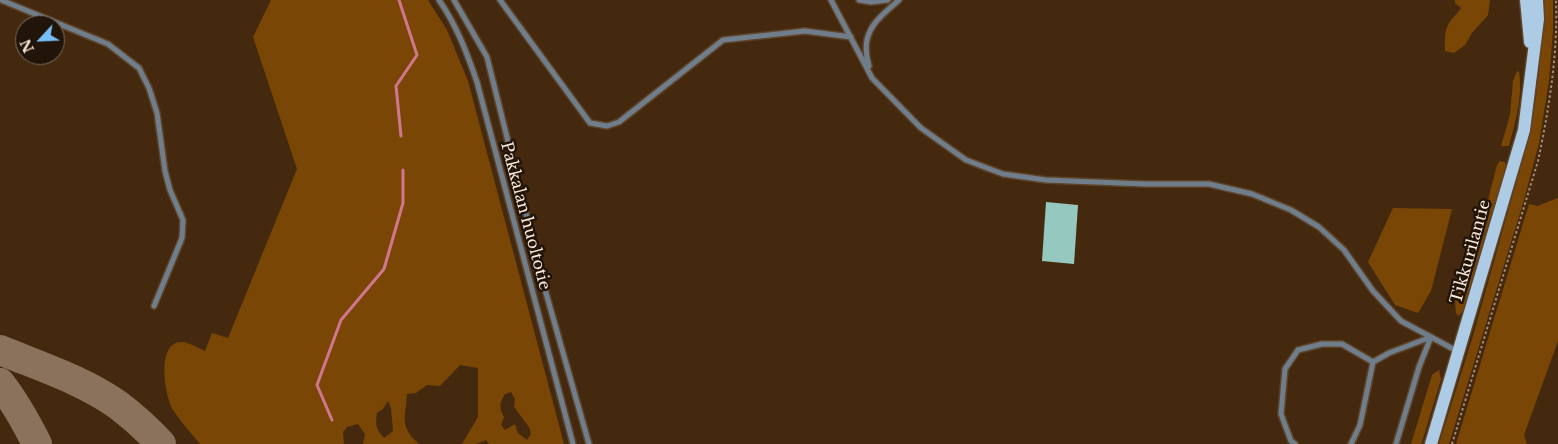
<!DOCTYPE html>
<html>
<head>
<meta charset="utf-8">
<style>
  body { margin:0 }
  #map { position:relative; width:1558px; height:444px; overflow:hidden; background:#44290f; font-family:"Libre Baskerville",serif }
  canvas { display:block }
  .north { position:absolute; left:15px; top:15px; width:50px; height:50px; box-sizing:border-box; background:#21150a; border:1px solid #786a5d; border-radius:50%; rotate:245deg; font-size:14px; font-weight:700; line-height:20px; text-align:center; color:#fbe9da }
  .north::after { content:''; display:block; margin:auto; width:18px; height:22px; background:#77c0f7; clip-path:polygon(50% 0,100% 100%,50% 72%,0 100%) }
</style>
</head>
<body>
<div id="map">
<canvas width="1558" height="444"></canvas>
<div class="north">N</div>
</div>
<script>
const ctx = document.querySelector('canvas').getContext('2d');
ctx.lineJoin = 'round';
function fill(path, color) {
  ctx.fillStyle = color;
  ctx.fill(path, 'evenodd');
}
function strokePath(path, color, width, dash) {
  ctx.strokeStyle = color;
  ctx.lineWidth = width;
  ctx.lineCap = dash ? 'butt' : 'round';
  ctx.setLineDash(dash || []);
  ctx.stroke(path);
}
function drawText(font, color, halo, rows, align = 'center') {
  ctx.font = font + ' "Libre Baskerville",serif';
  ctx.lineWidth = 5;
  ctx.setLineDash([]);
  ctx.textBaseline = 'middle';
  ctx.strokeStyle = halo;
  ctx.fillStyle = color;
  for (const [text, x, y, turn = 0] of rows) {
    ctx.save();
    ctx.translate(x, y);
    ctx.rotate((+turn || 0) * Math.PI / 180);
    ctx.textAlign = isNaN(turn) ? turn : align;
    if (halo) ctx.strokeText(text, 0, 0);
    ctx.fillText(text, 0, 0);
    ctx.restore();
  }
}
fill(new Path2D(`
  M271,0H428L447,30L468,81L564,444H489L486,440L476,444H462L478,417V368L460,365L440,386L427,385L416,393L407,394C406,418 398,425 419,444H363L365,434L358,424L347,427L343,432L344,444H200C191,433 181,422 173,410C165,396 155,340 183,342C190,343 198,348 205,351L212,333L228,338L297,169L253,37ZM511,392L515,399L514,407L529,427L531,434L527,440L518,433L515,424L505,430L501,425L504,417C499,408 499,403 505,394ZM388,401L391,408L393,431L384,438C376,430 375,424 377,413L383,409Z
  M1455,0H1490L1488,15L1472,33L1465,45L1454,53L1445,51C1445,43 1444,32 1448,25C1451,19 1457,14 1461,8L1455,3Z
  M1542,0H1553V31L1549,81L1539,143L1524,200L1449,444H1439L1473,336L1527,144L1536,97L1541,45Z
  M1517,71L1519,72C1523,96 1515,123 1509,146H1501L1510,115L1513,81Z
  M1500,161L1505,162L1506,166L1492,217L1463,311L1458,316L1456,313L1455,302L1482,223L1497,165Z
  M1558,198V341L1524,435L1527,444H1456L1529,204L1537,206Z
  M1393,208L1452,209L1431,291L1418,313L1395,305L1368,262Z
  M1439,370L1441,379L1422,442L1421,444H1411L1432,375Z`), '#7a4606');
strokePath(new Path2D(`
  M399,0L417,55L396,86L401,136
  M332,420L317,385L341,320L384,269L403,203V170`), '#d0768e', 3);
strokePath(new Path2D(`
  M0,350C39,366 83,380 118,405C134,417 148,430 161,444
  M0,383C15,402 26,422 37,444`), '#8a725c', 30);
fill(new Path2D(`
  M1046,202L1078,205L1074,264L1042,261Z`), '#95c9c0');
const lane = new Path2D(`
  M1,0L108,44L139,68L149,88L157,113L165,171L170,190L183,220L182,238L154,306
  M439,0C457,26 467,53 477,82L573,444
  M454,0L487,57L544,286L589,444
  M500,0L590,123L607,126L619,122L723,40L805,31L851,37
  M831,0L872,78L921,128L966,160L1003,174L1046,180L1145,184H1209L1252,194L1291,210L1319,227L1344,250L1373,291L1401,321L1459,352
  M859,0L871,2L888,0
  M869,66C859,33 876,20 899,0
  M1373,362L1389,353L1431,337L1419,367L1396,444
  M1295,444L1291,441L1281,414L1285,369L1298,350L1322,344H1342L1373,362
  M1351,444L1360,425L1373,362`);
const primary = new Path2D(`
  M1526,0L1530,42
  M1431,444L1524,130L1538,19L1537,0`);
strokePath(lane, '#5e442b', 8);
strokePath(primary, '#5e442b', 15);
strokePath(new Path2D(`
  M1452,444L1538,161C1549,109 1558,54 1556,0`), '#a38c78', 2, [2.5, 2.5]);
strokePath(lane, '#6f7e8a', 5);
strokePath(primary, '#adcbe4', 12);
drawText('16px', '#fbe9da', '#21150a', [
  ["Pakkalan huoltotie",525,216,75],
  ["Tikkurilantie",1471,252,-74]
]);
</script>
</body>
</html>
